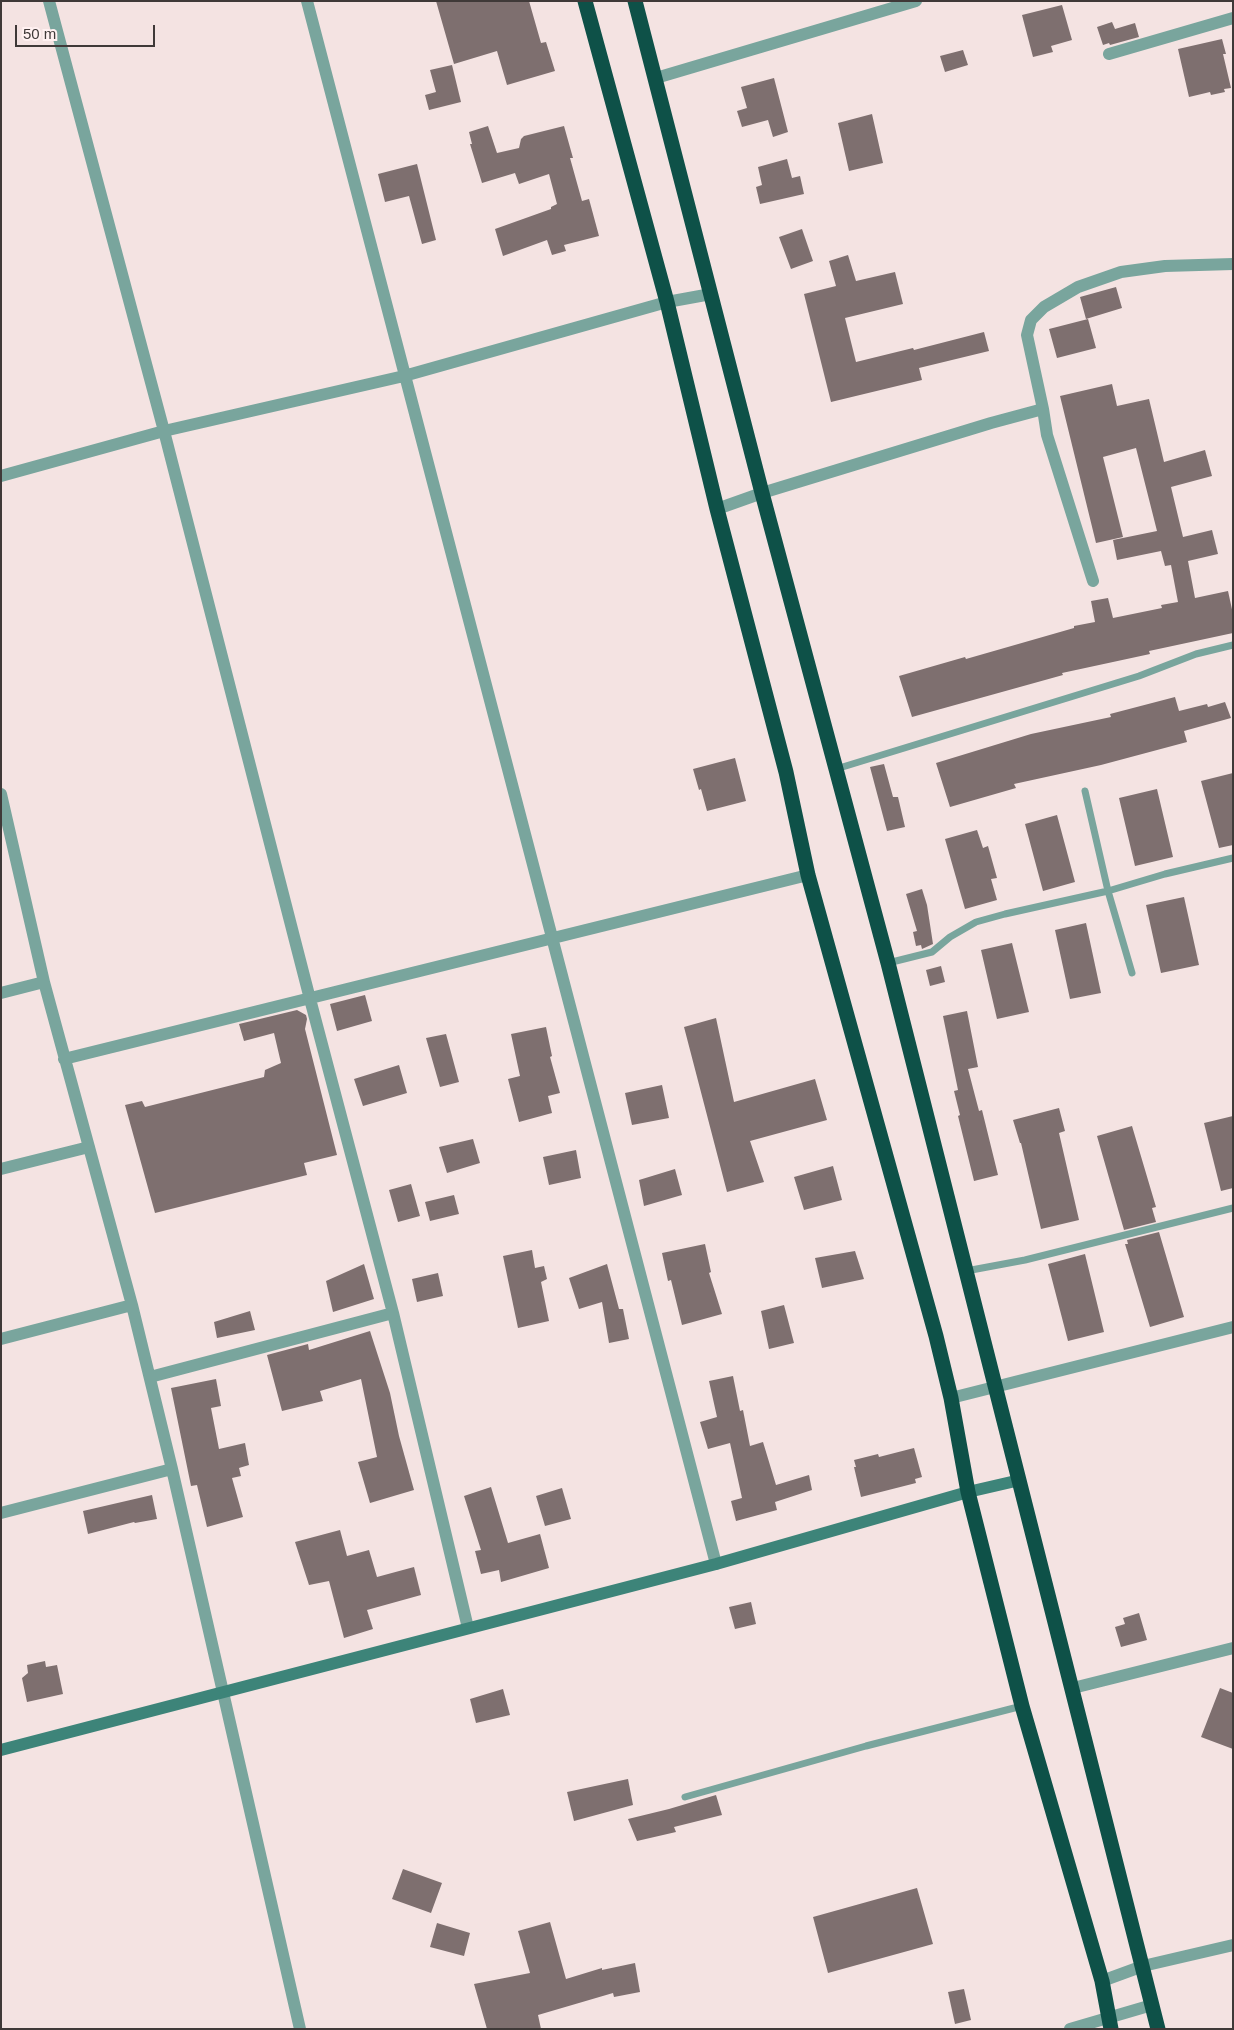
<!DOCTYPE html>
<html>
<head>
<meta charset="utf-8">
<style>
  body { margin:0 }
  #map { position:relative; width:1234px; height:2030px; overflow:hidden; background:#f4e3e2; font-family:Arial,sans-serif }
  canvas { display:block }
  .frame { position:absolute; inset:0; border:2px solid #3f3938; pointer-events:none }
  .scale { position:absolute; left:15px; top:25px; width:140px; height:22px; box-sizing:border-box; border:2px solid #3f3938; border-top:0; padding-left:6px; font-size:15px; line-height:18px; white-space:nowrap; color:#3f3938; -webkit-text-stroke:4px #fff1f1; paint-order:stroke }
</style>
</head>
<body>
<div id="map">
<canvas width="1234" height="2030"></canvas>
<div class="frame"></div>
<div class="scale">50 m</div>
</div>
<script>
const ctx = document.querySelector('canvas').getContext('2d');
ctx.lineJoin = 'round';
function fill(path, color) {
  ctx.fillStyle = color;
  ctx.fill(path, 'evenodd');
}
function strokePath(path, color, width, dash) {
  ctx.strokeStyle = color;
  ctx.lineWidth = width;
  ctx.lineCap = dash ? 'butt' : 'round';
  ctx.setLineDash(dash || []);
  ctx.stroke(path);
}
fill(new Path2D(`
  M436,1H529L541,43L546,42L555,71L507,85L497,51L454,64Z
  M1062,5L1072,40L1051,46L1053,52L1033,57L1022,15Z
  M1112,22L1115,29L1135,23L1139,37L1110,45L1109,43L1103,45L1097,27Z
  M1222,39L1226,54H1223L1231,88L1224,89L1225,92L1211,95L1210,92L1189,97L1178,49Z
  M963,50L968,65L945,72L940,56Z
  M452,65L461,102L429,110L425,95L436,92L430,70Z
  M774,78L788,132L773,137L768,120L742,127L737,111L747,108L741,87Z
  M872,114L883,163L849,171L838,123Z
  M488,126L497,153L519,148L521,139L524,136L564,126L573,158H570L582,201L589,199L599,236L564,245L566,251L552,255L547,240L503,256L495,229L551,209V207L557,204L549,174L519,184L515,173L482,183L470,144H472L469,132Z
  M787,159L792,178L800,176L804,194L760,204L756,187L762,185L758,167Z
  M417,164L436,240L422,244L409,196L385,202L378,174Z
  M802,229L813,261L791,269L779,237Z
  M848,255L856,281L895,272L903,304L845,318L856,362L913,348L914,350L984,332L989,351L919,368L922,380L831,402L804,294L836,286L829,261Z
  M1116,287L1122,308L1086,319L1080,297Z
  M1088,319L1096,348L1057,358L1049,329Z
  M1112,384L1117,406L1149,399L1164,462L1205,450L1212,476L1171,487L1183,537L1212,530L1218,554L1188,561L1195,598L1228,591L1233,614V633L1149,651L1150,654L1062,673L1063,675L912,717L899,676L965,657L966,659L1074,628V626L1095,622L1091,601L1108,598L1113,618L1162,608L1161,605L1178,602L1171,565L1165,566L1161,551L1117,560L1113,540L1157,531L1136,448L1103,457L1123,537L1096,543L1060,396Z
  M1175,697L1179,711L1207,704L1208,707L1225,702L1231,718L1184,731L1187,742L1101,765L1014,784L1016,788L950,807L936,763L1031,734L1111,717L1110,714Z
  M735,758L746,801L707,811L701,789L699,790L693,769Z
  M884,764L893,797H898L905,827L887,831L870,767Z
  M1233,773V845L1219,848L1201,781Z
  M1157,789L1173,857L1135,866L1119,798Z
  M1057,815L1075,882L1043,891L1025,824Z
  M977,830L983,848L988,846L997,878L991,879L997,900L965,909L945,839Z
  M922,889L927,905L933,944L922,949L921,945L916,946L913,932L917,931L906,894Z
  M1184,897L1199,965L1161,973L1146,905Z
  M1086,923L1101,993L1070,999L1055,930Z
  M1012,943L1029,1012L997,1019L981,950Z
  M941,966L945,982L930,986L926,970Z
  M365,995L372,1021L337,1031L330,1004Z
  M297,1010L306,1015L307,1019L305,1029L337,1155L304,1163L307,1175L155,1213L125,1105L142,1101L145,1107L264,1077L265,1070L281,1063L274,1033L244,1041L239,1024Z
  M967,1011L978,1067L968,1069L979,1111L982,1110L998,1175L974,1181L958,1116L960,1115L954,1091L958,1090L943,1016Z
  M716,1018L734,1102L815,1079L827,1120L750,1141L764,1182L727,1192L684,1027Z
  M546,1027L552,1056L550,1057L560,1093L548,1096L552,1113L519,1122L508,1079L520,1076L511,1034Z
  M446,1034L459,1082L440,1087L426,1038Z
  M399,1065L407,1093L363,1106L354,1079Z
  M662,1085L669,1118L632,1125L625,1093Z
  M1059,1108L1065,1131L1059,1133L1079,1220L1041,1229L1021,1143H1020L1013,1120Z
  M1233,1116V1188L1221,1191L1204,1123Z
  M1132,1126L1156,1207L1152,1208L1156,1222L1124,1230L1097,1136Z
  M473,1139L480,1163L447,1173L439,1147Z
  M576,1150L581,1178L549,1185L543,1157Z
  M833,1166L842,1200L804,1210L794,1177Z
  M675,1169L682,1195L644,1206L639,1180Z
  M411,1184L420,1216L398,1222L389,1190Z
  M454,1195L459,1214L430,1221L425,1202Z
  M1159,1232L1184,1317L1150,1327L1125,1244H1128L1127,1240Z
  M705,1244L711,1272L709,1273L722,1314L682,1325L671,1280L668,1281L662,1253Z
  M532,1250L535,1268L544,1266L547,1279L541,1282L549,1321L518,1328L503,1256Z
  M855,1251L864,1279L822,1288L815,1258Z
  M1085,1254L1104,1332L1068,1341L1048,1264Z
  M364,1264L374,1299L333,1312L326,1281Z
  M607,1264L619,1309H623L629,1339L609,1343L602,1302L579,1309L569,1278Z
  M438,1273L443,1296L417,1302L412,1279Z
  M784,1305L794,1343L769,1349L761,1311Z
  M250,1311L255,1330L217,1338L214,1322Z
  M370,1331L390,1393L399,1436L414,1490L370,1503L358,1462L377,1457L361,1379L320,1391L323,1401L282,1411L267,1355L308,1344L309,1350Z
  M733,1376L740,1411L743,1410L750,1446L763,1442L776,1485L809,1475L812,1490L775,1502L777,1510L736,1521L731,1501L742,1498L730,1443L708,1449L700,1422L717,1417L709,1381Z
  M216,1379L221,1406L211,1408L219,1449L245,1443L249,1465L239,1468L241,1476L232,1478L243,1517L207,1527L197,1485L191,1486L171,1388Z
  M914,1448L922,1477L915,1479L916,1483L861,1497L854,1467H856L854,1460L878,1454L879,1457Z
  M491,1487L508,1543L540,1534L549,1568L501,1582L499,1570L481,1574L475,1551L481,1550L464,1496Z
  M562,1488L571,1519L545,1526L536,1496Z
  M152,1495L157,1519L135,1523L134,1522L88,1534L83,1511Z
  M340,1530L347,1556L369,1550L377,1577L414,1567L421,1595L367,1610L373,1629L344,1638L329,1581L309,1585L295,1542Z
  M751,1602L756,1624L735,1629L729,1607Z
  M1139,1613L1147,1640L1121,1647L1115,1627L1125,1624L1123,1618Z
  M45,1661L46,1667L57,1665L63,1694L27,1702L22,1678L28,1673L27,1665Z
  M1220,1688L1233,1693V1749L1201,1737Z
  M503,1689L510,1715L476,1723L470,1699Z
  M628,1779L633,1805L574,1821L567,1792Z
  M716,1795L722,1815L674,1827L676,1832L637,1841L628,1819L669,1809Z
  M403,1869L442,1883L431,1913L392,1899Z
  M917,1888L933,1944L828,1973L813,1917Z
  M550,1922L566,1979L602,1968V1970L635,1963L640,1992L614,1997L613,1993L538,2015L541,2029H487L474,1984L530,1973L518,1931Z
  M437,1923L470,1933L464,1956L430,1947Z
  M964,1989L971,2020L955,2024L948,1992Z`), '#7e6f6f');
strokePath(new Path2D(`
  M836,769L1139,676L1196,654L1233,645
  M1085,791L1108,891L1132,973
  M888,963L932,952L950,937L976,922L1005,914L1108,891L1165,874L1233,858
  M966,1271L1025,1260L1233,1208
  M685,1797L866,1746L1022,1706`), '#79a59d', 7);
strokePath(new Path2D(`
  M49,1L164,431L310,999L393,1313L468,1628
  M307,1L716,1564
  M1109,54L1233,18
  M656,78L916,1
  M1043,409L1027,335L1031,320L1044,307L1078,287L1121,272L1165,266L1233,264
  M1,476L164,431L404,376L667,302L711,294
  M717,509L762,493L991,423L1043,409L1047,435L1093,581
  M1,794L44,982L132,1305L172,1469L300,2029
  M1,993L44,982
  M64,1059L808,875
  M1,1169L89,1147
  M1,1339L132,1305
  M150,1377L393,1313
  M951,1398L1233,1327
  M1,1513L172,1469
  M1073,1688L1233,1648
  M1102,1981L1143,1966L1233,1945
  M1070,2029L1152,2005`), '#79a59d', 12);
strokePath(new Path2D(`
  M1,1750L716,1564L968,1492L1020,1480`), '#3d8479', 12);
strokePath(new Path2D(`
  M585,1L667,302L717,509L786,772L808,875L936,1336L951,1398L968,1492L1022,1706L1102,1981L1111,2029
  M635,1L762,493L888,963L1158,2029`), '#0e5148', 15);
</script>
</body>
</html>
